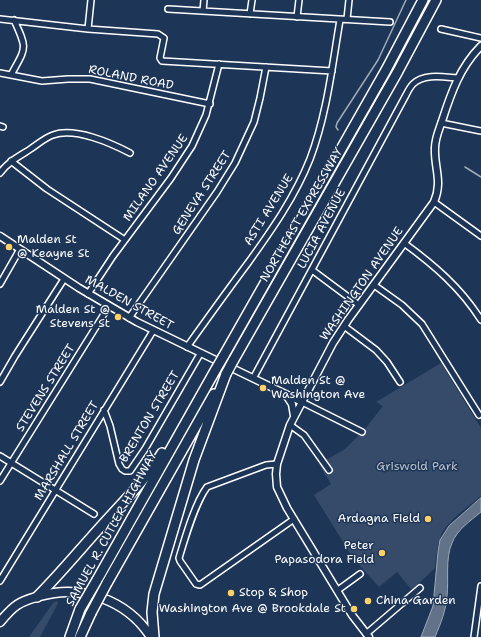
<!DOCTYPE html>
<html>
<head>
<meta charset="utf-8">
<style>
  body { margin:0 }
  canvas { display:block; background:#1d3557 }
</style>
</head>
<body>
<canvas width="481" height="637"></canvas>
<script>
const ctx = document.querySelector('canvas').getContext('2d');
ctx.lineJoin = 'round';
function fill(path, color) {
  ctx.fillStyle = color;
  ctx.fill(path, 'evenodd');
}
function strokePath(path, color, width, dash) {
  ctx.strokeStyle = color;
  ctx.lineWidth = width;
  ctx.lineCap = dash ? 'butt' : 'round';
  ctx.setLineDash(dash || []);
  ctx.stroke(path);
}
function drawText(font, color, halo, rows, align = 'center') {
  ctx.font = font + ' "Shantell Sans",sans-serif';
  ctx.lineWidth = 3;
  ctx.setLineDash([]);
  ctx.textBaseline = 'middle';
  ctx.strokeStyle = halo;
  ctx.fillStyle = color;
  for (const [text, x, y, turn = 0] of rows) {
    ctx.save();
    ctx.translate(x, y);
    ctx.rotate((+turn || 0) * Math.PI / 180);
    ctx.textAlign = isNaN(turn) ? turn : align;
    if (halo) ctx.strokeText(text, 0, 0);
    ctx.fillText(text, 0, 0);
    ctx.restore();
  }
}
fill(new Path2D(`
  M441,363L481,428V496C468,507 446,521 440,538C437,547 436,558 435,568L412,590L397,572L379,587L353,558L314,495L331,484L319,464L345,449L365,429L383,406L376,402Z
  M57,601L58,603L56,607L40,637H29L53,603Z`), '#364b69');
const water = new Path2D(`
  M481,498V512C470,521 457,530 452,543C445,559 449,579 447,596C446,610 441,623 435,637H421L433,606L438,552L440,540L449,526Z`);
fill(water, '#617289');
strokePath(water, '#a0aab8', 1);
strokePath(new Path2D(`
  M338,130L336,127L337,123L378,60L406,0
  M465,167L481,177`), '#a0aab8', 1.5);
const minor = new Path2D(`
  M168,9L390,22
  M203,11L204,0
  M250,14L252,0
  M297,17L299,0
  M0,19L88,29L158,34L164,38L160,58L162,61L332,71
  M347,19L349,0
  M88,29L91,0
  M441,29L481,38
  M0,73L42,81L68,79H90L210,104
  M11,75C26,47 28,50 14,20
  M441,123L481,131
  M0,126L3,127
  M11,161L47,189L125,240
  M0,173C8,162 18,157 29,150C37,145 44,138 53,135C75,127 111,143 130,153
  M434,202L481,236
  M404,243C434,265 461,288 481,320
  M312,270L359,305
  M0,284L20,249
  M374,285L402,305L422,324L479,415
  M88,294L113,256L171,178L192,146L206,115L219,64
  M129,318L217,192L235,163L254,122L260,98L266,67
  M344,326L376,350L387,362L400,382
  M187,347C207,319 227,291 248,263C271,231 295,197 310,159C327,114 332,67 340,20
  M255,375L406,95C408,91 410,87 413,84C424,73 444,77 457,78
  M0,382L15,356L64,279
  M302,402L362,432
  M104,410L110,426L119,464L122,469L125,471H130L145,449L200,354
  M290,425L304,435L329,470
  M0,456L94,514
  M277,464L266,465L207,487C195,503 185,538 179,558L180,561L196,584L200,585L294,519
  M0,481L109,306
  M0,581L153,331
  M338,590L360,574
  M366,634L420,588
  M474,637L481,586`);
const tertiary = new Path2D(`
  M0,236L79,288L137,322L302,402
  M286,395L292,404L294,416
  M369,637L352,615L287,508L277,487L276,474L277,464L290,425L333,343L348,320L434,202C443,181 434,168 435,148C435,138 439,130 442,121C451,93 460,67 481,46`);
const trunk = new Path2D(`
  M0,622C5,616 11,609 17,605C24,600 33,598 40,596C82,584 127,600 151,637`);
const motorway = new Path2D(`
  M223,357L386,70L423,0
  M233,361L397,73L436,0
  M97,580L216,369
  M107,583L214,394
  M37,597C61,573 82,547 105,522C125,500 146,479 162,453
  M70,637L80,609
  M80,637L91,613
  M154,637L152,612L154,594L194,460L226,374`);
strokePath(minor, '#fff', 8);
strokePath(tertiary, '#fff', 9);
strokePath(trunk, '#fff', 11);
strokePath(motorway, '#fff', 12);
strokePath(minor, '#1d3557', 5);
strokePath(tertiary, '#1d3557', 6);
strokePath(trunk, '#1d3557', 8);
strokePath(motorway, '#1d3557', 9);
const motorwayBridge = new Path2D(`
  M216,369L223,357
  M226,374L233,361
  M80,609L97,580
  M91,613L107,583`);
strokePath(motorwayBridge, '#fff', 12, []);
strokePath(motorwayBridge, '#1d3557', 9);
for (const [x, y, r, color] of [
  [9,247,4,"#ffd166"],
  [118,317,4,"#ffd166"],
  [263,388,4,"#ffd166"],
  [428,519,4,"#ffd166"],
  [382,553,4,"#ffd166"],
  [231,593,4,"#ffd166"],
  [368,601,4,"#ffd166"],
  [354,609,4,"#ffd166"]
]) {
  const dot = new Path2D();
  dot.arc(x, y, r, 0, 2 * Math.PI);
  ctx.fillStyle = color;
  ctx.fill(dot);
  strokePath(dot, '#1d3557', 1.5);
}
drawText('12px', '#fff', '#1d3557', [
  ["ROLAND ROAD",131,78,11],
  ["MILANO AVENUE",156,178,-55],
  ["GENEVA STREET",202,193,-57],
  ["ASTI AVENUE",269,210,-58],
  ["NORTHEAST EXPRESSWAY",302,215,-60],
  ["LUCIA AVENUE",322,229,-62],
  ["WASHINGTON AVENUE",362,284,-55],
  ["MALDEN STREET",129,303,29],
  ["STEVENS STREET",46,388,-58],
  ["BRENTON STREET",150,417,-59],
  ["MARSHALL STREET",67,451,-59],
  ["SAMUEL R. CUTLER HIGHWAY",112,529,-61]
]);
drawText('12px', '#fff', '#1d3557', [
  ["Malden St",17,240],
  ["@ Keayne St",17,254],
  ["Malden St @",110,310,"right"],
  ["Stevens St",110,324,"right"],
  ["Malden St @",271,381],
  ["Washington Ave",271,395],
  ["Ardagna Field",420,519,"right"],
  ["Peter",374,546,"right"],
  ["Papasodora Field",374,560,"right"],
  ["Stop & Shop",239,593],
  ["China Garden",376,601],
  ["Washington Ave @ Brookdale St",346,609,"right"]
], 'left');
drawText('12px', '#b9c0ca', '#1d3557', [
  ["Griswold Park",417,467]
]);
</script>
</body>
</html>
